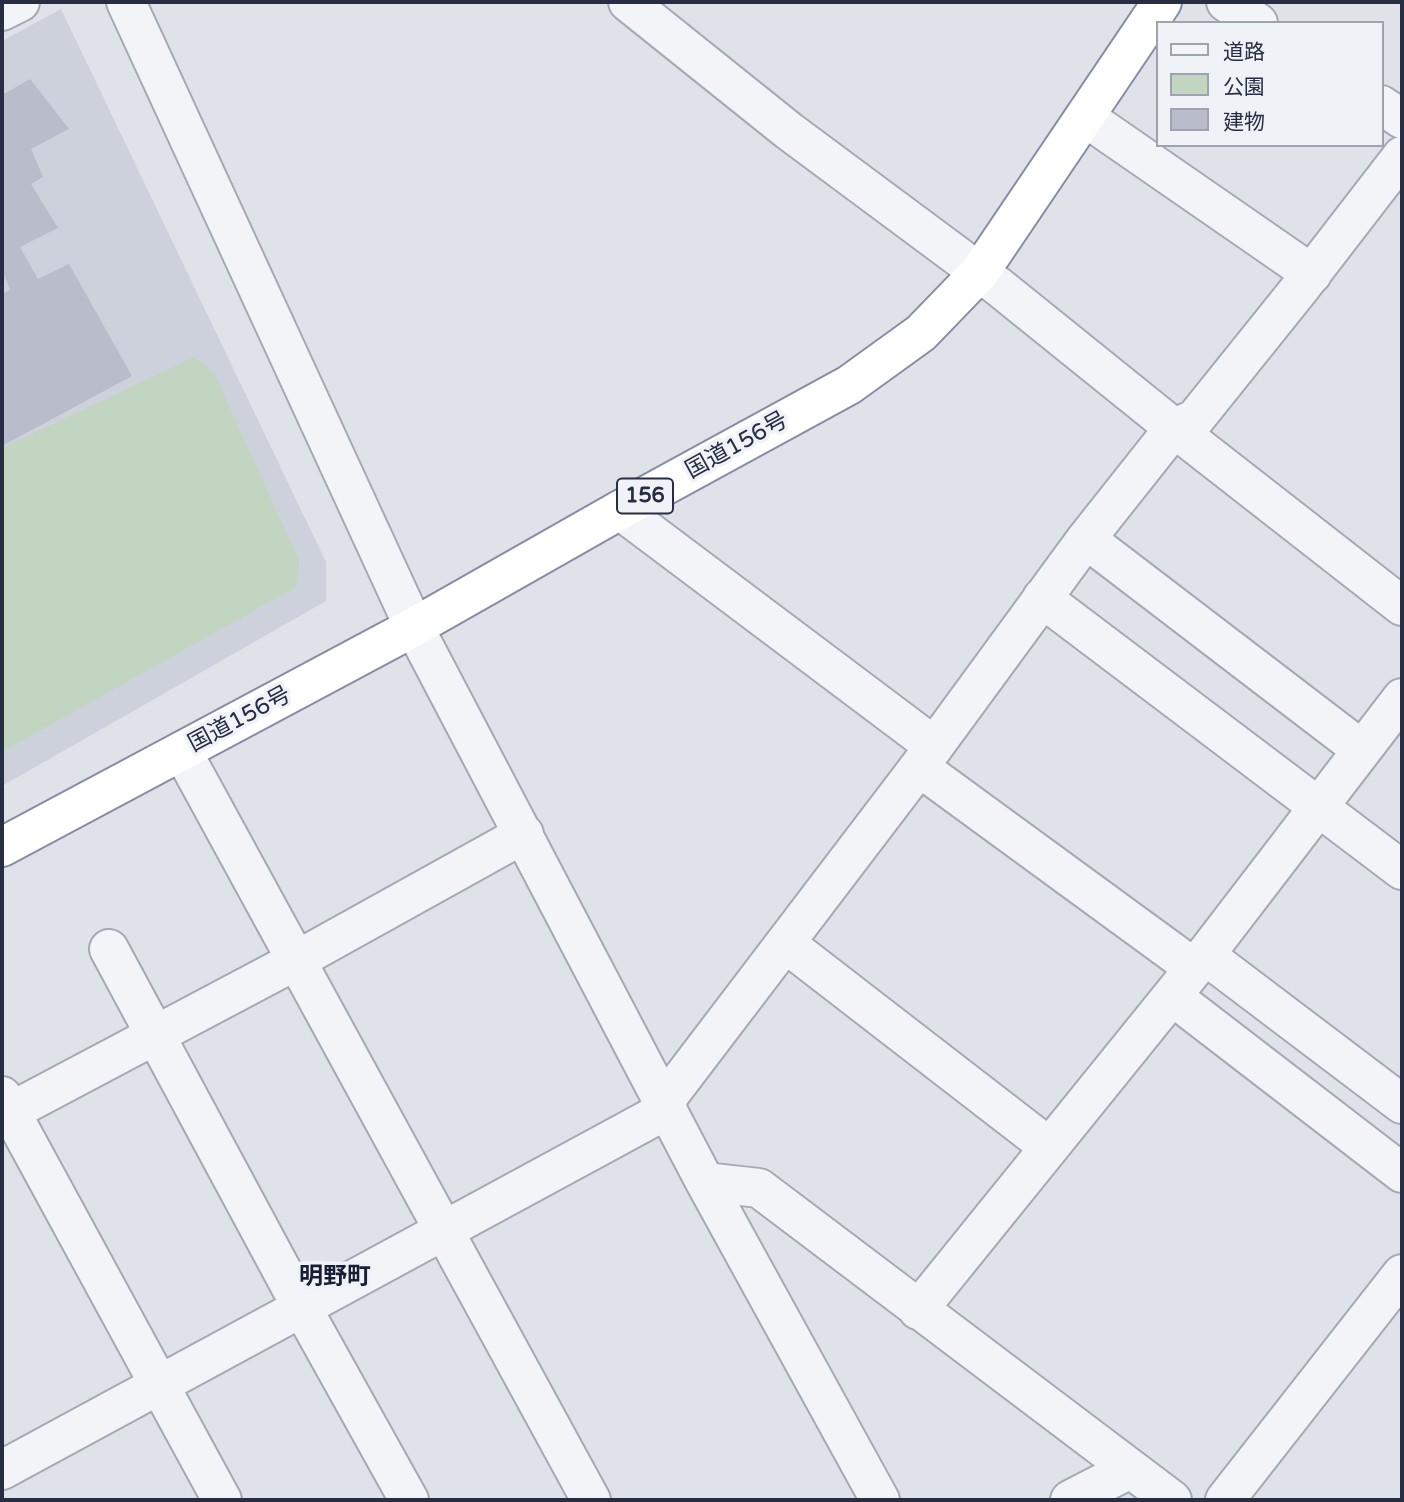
<!DOCTYPE html>
<html>
<head>
<meta charset="utf-8">
<style>
  body { margin:0 }
  #map { position:relative; width:1404px; height:1502px; overflow:hidden; background:#e0e2ea; font-family:"Varela Round","Noto Sans JP",sans-serif }
  canvas { display:block }
  .frame { position:absolute; inset:0; border:4px solid #272d43; pointer-events:none }
  .legend { position:absolute; left:1156px; top:21px; width:228px; height:126px; box-sizing:border-box; background:#eff2f7; border:2px solid #9fa3af; margin:0; padding:9px 12px; list-style:none; font-size:21px; color:#272d43 }
  .legend li { display:flex; align-items:center; gap:14px; height:35px }
  .legend b { width:35px; border:2px solid #9fa3af }
</style>
</head>
<body>
<div id="map">
<canvas width="1404" height="1502"></canvas>
<div class="frame"></div>
<ul class="legend">
<li><b style="height:9px;background:#f3f4f8"></b>道路</li>
<li><b style="height:19px;background:#c2d5c0"></b>公園</li>
<li><b style="height:19px;background:#b9bdcb"></b>建物</li>
</ul>
</div>
<script>
const ctx = document.querySelector('canvas').getContext('2d');
ctx.lineJoin = 'round';
function fill(path, color) {
  ctx.fillStyle = color;
  ctx.fill(path, 'evenodd');
}
function strokePath(path, color, width, dash) {
  ctx.strokeStyle = color;
  ctx.lineWidth = width;
  ctx.lineCap = dash ? 'butt' : 'round';
  ctx.setLineDash(dash || []);
  ctx.stroke(path);
}
function drawText(font, color, halo, rows, align = 'center') {
  ctx.font = font + ' "Varela Round","Noto Sans JP",sans-serif';
  ctx.lineWidth = 7;
  ctx.setLineDash([]);
  ctx.textBaseline = 'middle';
  ctx.strokeStyle = halo;
  ctx.fillStyle = color;
  for (const [text, x, y, turn = 0] of rows) {
    ctx.save();
    ctx.translate(x, y);
    ctx.rotate((+turn || 0) * Math.PI / 180);
    ctx.textAlign = isNaN(turn) ? turn : align;
    if (halo) ctx.strokeText(text, 0, 0);
    ctx.fillText(text, 0, 0);
    ctx.restore();
  }
}
fill(new Path2D(`
  M61,9L326,562V601L2,786V41Z`), '#cdd1dc');
fill(new Path2D(`
  M194,357L214,373L299,561L296,587L2,752V448Z`), '#c2d5c0');
fill(new Path2D(`
  M30,79L69,129L31,149L43,177L31,184L58,228L20,247L38,279L69,264L132,376L2,446V294L10,290L2,269V95Z`), '#b9bdcb');
const minor = new Path2D(`
  M126,2L414,627L705,1182L880,1500
  M628,2L789,131L999,287L1174,428L1402,606
  M1226,2L1258,23
  M2,11L20,2
  M1381,105L1402,119
  M1085,117L1312,274
  M620,510L934,746
  M1086,539L1362,750
  M1042,598L1402,870
  M182,751L591,1500
  M919,767L1194,968
  M785,943L1049,1147
  M109,949L301,1306L409,1500
  M1205,955L1402,1104
  M1172,996L1402,1173
  M2,1096L222,1500
  M664,1102L919,767L1086,539L1174,428L1195,419L1301,287L1402,156
  M10,1112L297,960L524,834
  M705,1182L759,1188L1172,1500
  M918,1310L1205,955L1402,698
  M2,1470L668,1109
  M1070,1500L1130,1469
  M1225,1500L1402,1274`);
const highway = new Path2D(`
  M2,847L414,627L620,510L849,385L921,333L979,273L1162,2`);
strokePath(minor, '#a5a8b5', 42);
strokePath(highway, '#868da2', 42);
strokePath(minor, '#f3f4f8', 38);
strokePath(highway, '#fff', 38);
for (const [x, y, w] of [
  [645,496,56]
]) {
  const box = new Path2D();
  box.roundRect(x - w / 2, y - 17.5, w, 35, 5);
  ctx.fillStyle = '#eff2f7';
  ctx.fill(box);
  strokePath(box, '#272d43', 2);
}
drawText('bold 21px', '#272d43', null, [
  ["156",645,496]
]);
drawText('23px', '#272d43', '#eff2f7', [
  ["国道156号",737,446,-29],
  ["国道156号",240,720,-28]
]);
drawText('bold 24px', '#191e34', '#eff2f7', [
  ["明野町",335,1278]
]);
</script>
</body>
</html>
